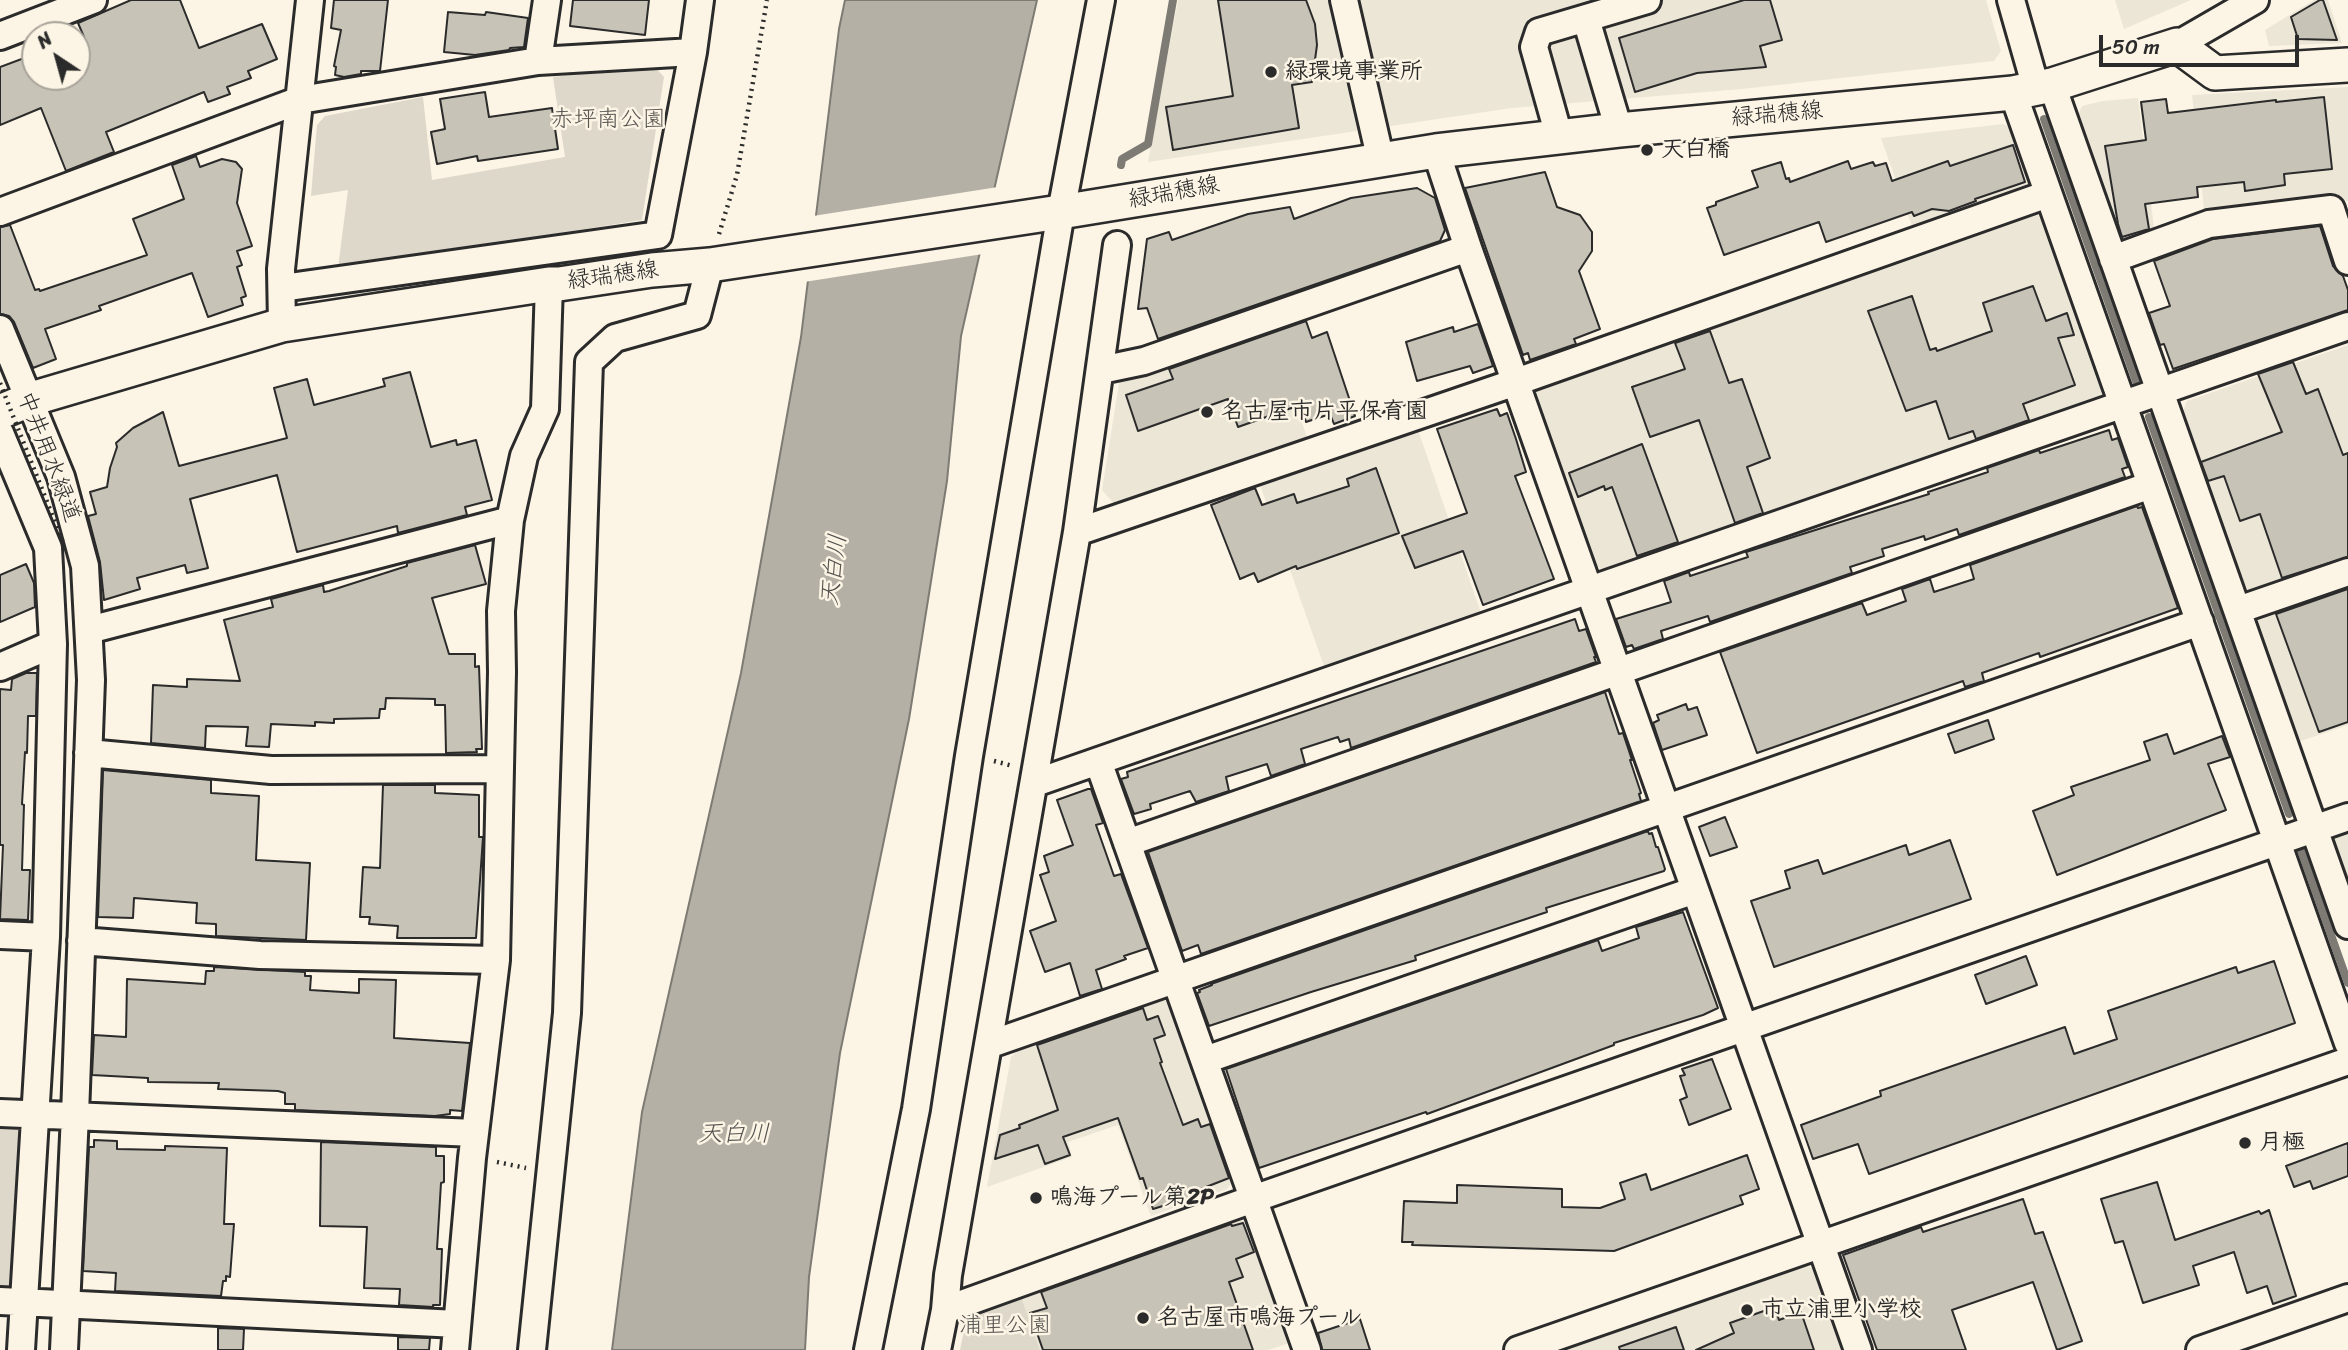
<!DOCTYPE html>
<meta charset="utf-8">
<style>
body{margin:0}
#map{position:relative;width:2348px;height:1350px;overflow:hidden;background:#fcf5e5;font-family:Sriracha,sans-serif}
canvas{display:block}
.north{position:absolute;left:21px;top:21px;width:70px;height:70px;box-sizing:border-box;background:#fcf5e5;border:2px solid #a8a49b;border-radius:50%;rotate:324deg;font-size:19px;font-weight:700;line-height:28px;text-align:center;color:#2b2b2b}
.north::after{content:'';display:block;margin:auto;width:24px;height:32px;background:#2b2b2b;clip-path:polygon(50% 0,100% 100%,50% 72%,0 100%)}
.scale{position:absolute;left:2099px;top:35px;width:200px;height:32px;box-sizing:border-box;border:4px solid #2b2b2b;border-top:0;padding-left:9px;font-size:21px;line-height:24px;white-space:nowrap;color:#2b2b2b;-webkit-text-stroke:5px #fcf5e5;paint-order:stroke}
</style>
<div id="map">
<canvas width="2348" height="1350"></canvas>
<div class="north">N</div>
<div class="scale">50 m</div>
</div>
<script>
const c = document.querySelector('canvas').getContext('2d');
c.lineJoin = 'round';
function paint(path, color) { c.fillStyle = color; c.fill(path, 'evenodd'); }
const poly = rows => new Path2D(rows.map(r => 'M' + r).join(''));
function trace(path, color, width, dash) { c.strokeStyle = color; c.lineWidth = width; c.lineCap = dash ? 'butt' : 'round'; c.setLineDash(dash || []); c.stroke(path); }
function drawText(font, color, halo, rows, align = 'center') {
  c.font = font + ' Sriracha,"Klee One",sans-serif'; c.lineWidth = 5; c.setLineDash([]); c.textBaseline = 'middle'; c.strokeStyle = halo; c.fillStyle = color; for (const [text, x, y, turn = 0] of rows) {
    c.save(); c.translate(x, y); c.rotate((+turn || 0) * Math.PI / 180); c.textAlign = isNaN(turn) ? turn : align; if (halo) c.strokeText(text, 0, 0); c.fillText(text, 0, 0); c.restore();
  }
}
paint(poly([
 [1178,0,1986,0,2001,51,1994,61,1742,89,1512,108,1148,162],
 [2115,0,2191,0,2124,29],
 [2314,0,2328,0,2342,43,2269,46,2265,30],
 [2348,87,2348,201,2205,219,2192,95],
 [2138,98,2155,236,2129,246,2117,238,2076,120,2082,106,2103,101],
 [2003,124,2014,129,2032,178,2024,191,1913,229,1881,138],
 [2032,213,2045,218,2106,388,2098,402,1607,572,1593,564,1533,397,1540,385],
 [1268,324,1308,440,1116,506,1102,490,1119,383,1133,372],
 [2348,345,2348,560,2253,592,2239,585,2182,414,2187,401],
 [1417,427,1482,616,1325,669,1259,482],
 [2348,583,2348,725,2295,743,2254,627,2261,614],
 [2348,829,2348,894,2331,846,2337,833],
 [1158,997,1173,1005,1234,1179,1227,1189,1151,1216,1118,1125,1068,1142,1072,1157,987,1187,1011,1057,1027,1042],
 [1238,1215,1251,1222,1293,1342,1268,1350,1040,1350,1019,1291],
 [1801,1263,1813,1269,1842,1350,1551,1350]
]), '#ece6d7');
paint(poly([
 [653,65,664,77,642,220,338,268,348,190,311,196,317,125,325,116,423,97,432,180,565,157,553,77],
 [0,1128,21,1128,12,1289,0,1288],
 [1019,1291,1040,1350,960,1350,967,1315]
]), '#ded8ca');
const water = poly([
 [845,0,1037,0,961,336,947,481,909,719,840,1053,809,1277,805,1350,612,1350,642,1112,741,673,801,337,839,29,845,0]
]);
paint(water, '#b4b0a5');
trace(water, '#7d7b74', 2);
paint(poly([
 [998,187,983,254,804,282,813,216]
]), '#fcf5e5');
trace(poly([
 [2044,119,2137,384],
 [1121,165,1122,159,1148,144,1173,0],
 [2149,417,2289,814],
 [2301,850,2348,983]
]), '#7d7b74', 8);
const building = poly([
 [131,0,180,0,199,48,262,24,277,59,248,71,251,78,227,87,230,94,208,102,204,92,106,132,114,152,66,171,41,108,0,125,0,67,35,54,35,77,77,77,77,39,84,37,78,23,131,0],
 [334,0,388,0,380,71,361,71,361,74,344,77,335,75,336,67,334,66,341,30,331,28,334,0],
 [573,0,649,0,645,35,570,26,573,0],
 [1218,0,1306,0,1315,24,1317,45,1312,82,1292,85,1299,128,1173,150,1166,107,1233,96,1218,0],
 [1744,0,1770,0,1782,40,1760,46,1766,67,1697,73,1635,92,1619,38,1744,0],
 [2320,0,2323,0,2337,40,2298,39,2291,17,2320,0],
 [448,12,485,15,486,12,528,18,524,47,510,48,509,50,475,55,444,52,448,12],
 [485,92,489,117,552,108,558,149,478,161,477,156,437,164,431,132,445,129,440,99,485,92],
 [2324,97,2332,169,2284,174,2285,185,2245,191,2244,182,2197,187,2198,197,2145,204,2149,229,2122,237,2118,224,2105,146,2146,140,2141,102,2166,99,2168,113,2276,100,2276,102,2324,97],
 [2013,145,2025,182,1975,199,1976,201,1949,211,1932,209,1914,216,1912,212,1826,242,1819,222,1724,255,1707,208,1716,205,1716,202,1758,187,1752,171,1781,162,1786,179,1789,178,1790,182,1848,161,1851,169,1873,162,1875,166,1886,163,1892,181,1948,161,1950,166,2013,145],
 [196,156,200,167,222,159,236,162,242,169,237,203,252,246,237,251,242,265,237,267,246,296,241,298,243,305,208,317,192,273,99,306,101,310,45,329,56,359,33,368,14,322,9,316,0,314,0,227,10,225,35,290,39,289,40,291,147,255,133,219,184,199,172,165,196,156],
 [1545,172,1557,207,1580,215,1592,232,1592,251,1579,271,1600,329,1574,339,1576,344,1530,360,1528,353,1523,355,1465,188,1545,172],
 [1417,188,1435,198,1445,230,1440,241,1158,339,1147,308,1138,309,1147,239,1169,232,1172,240,1248,214,1290,207,1294,219,1351,198,1417,188],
 [2320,226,2333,266,2343,276,2348,290,2348,310,2173,369,2164,344,2160,345,2149,313,2170,306,2154,261,2213,239,2320,226],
 [2033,286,2046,321,2067,313,2074,335,2058,338,2075,385,2023,404,2029,420,1976,439,1973,431,1949,439,1936,401,1906,411,1868,311,1912,296,1930,350,1936,348,1937,351,1992,331,1983,303,2033,286],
 [1306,321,1312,338,1327,332,1355,416,1334,424,1330,414,1306,422,1300,405,1238,427,1228,399,1138,431,1126,395,1173,379,1169,369,1306,321],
 [1478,324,1493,366,1473,373,1470,366,1417,381,1406,342,1453,327,1454,332,1478,324],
 [1710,331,1729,383,1742,379,1770,458,1747,467,1763,513,1735,523,1699,420,1650,437,1632,387,1685,369,1675,343,1710,331],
 [2293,362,2306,394,2318,389,2343,455,2348,453,2348,557,2282,578,2260,514,2240,521,2224,476,2208,481,2201,462,2282,432,2258,374,2293,362],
 [410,372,431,447,456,440,457,445,476,440,492,500,465,507,467,515,398,533,397,526,297,552,277,475,190,499,208,568,187,573,185,565,137,578,140,589,104,600,100,562,88,516,96,514,90,492,107,487,110,468,117,447,116,443,133,428,163,412,179,466,287,438,274,388,307,379,314,405,385,386,383,379,410,372],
 [1497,409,1500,416,1507,413,1516,439,1526,472,1515,476,1554,579,1483,605,1463,551,1415,568,1402,536,1467,513,1437,429,1497,409],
 [2109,430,2112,440,2118,438,2128,467,2122,469,2125,477,1959,535,1957,529,1925,540,1924,536,1882,549,1884,556,1850,567,1852,573,1710,622,1708,616,1661,631,1663,639,1634,649,1632,645,1626,647,1616,619,1671,602,1664,581,1689,572,1690,576,1748,557,1746,552,1929,494,1928,492,1988,472,1987,468,2039,450,2040,453,2109,430],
 [1642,444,1678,542,1637,556,1612,487,1605,490,1604,486,1578,497,1569,473,1642,444],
 [1376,468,1399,533,1297,569,1296,566,1258,582,1254,573,1240,579,1211,505,1255,488,1262,505,1294,494,1297,503,1349,486,1347,479,1376,468],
 [2137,506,2138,508,2142,507,2178,608,2040,657,2039,653,1982,673,1984,681,1965,687,1963,681,1757,753,1720,652,1862,603,1867,615,1906,601,1902,589,1930,579,1934,592,1974,579,1970,565,2137,506],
 [475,545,486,584,432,598,449,654,475,654,475,667,479,666,482,749,476,749,477,752,446,753,445,705,435,705,435,699,386,698,385,709,380,709,379,718,334,719,334,723,315,722,315,726,271,724,269,747,246,746,248,727,206,726,205,748,151,743,153,685,187,687,187,679,240,681,224,620,273,607,271,599,323,585,324,592,329,591,407,566,407,563,475,545],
 [26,564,34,583,35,607,0,622,0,575,26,564],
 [2348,589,2348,722,2319,732,2276,614,2348,589],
 [1575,619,1579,631,1586,629,1596,657,1594,657,1596,662,1351,748,1349,739,1340,742,1338,737,1301,749,1305,764,1271,776,1267,764,1226,777,1229,791,1196,802,1190,791,1150,804,1151,809,1134,814,1121,779,1128,777,1127,772,1575,619],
 [26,673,37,673,36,716,28,716,27,753,25,752,22,804,24,805,22,870,30,870,28,920,0,919,3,845,0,845,0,689,11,690,12,679,26,673],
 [1605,692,1619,734,1623,733,1632,760,1630,760,1641,793,1639,794,1641,801,1201,954,1198,945,1182,951,1148,852,1605,692],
 [1686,704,1688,710,1697,707,1707,735,1662,750,1653,723,1659,720,1657,715,1686,704],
 [1988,720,1994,739,1955,753,1948,734,1988,720],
 [2167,734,2174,754,2222,736,2230,757,2208,764,2226,810,2057,875,2033,811,2074,795,2071,787,2150,760,2144,742,2167,734],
 [103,770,211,780,211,793,259,796,256,860,310,863,306,940,216,936,216,924,196,923,197,903,134,898,133,918,98,917,103,770],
 [383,785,435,785,435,793,479,795,479,837,483,837,476,938,397,938,398,926,369,924,370,917,360,917,363,867,380,868,383,785],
 [1088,789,1091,789,1103,823,1096,825,1114,876,1121,874,1148,948,1124,956,1126,959,1096,970,1102,989,1080,996,1070,963,1045,972,1030,931,1056,921,1040,875,1049,872,1044,856,1073,845,1057,800,1088,789],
 [1725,817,1737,847,1710,856,1699,827,1725,817],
 [1648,831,1649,834,1652,833,1656,847,1658,847,1665,869,1664,871,1546,908,1547,912,1415,956,1416,960,1311,992,1209,1026,1197,993,1200,992,1199,990,1212,985,1211,984,1648,831],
 [1950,840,1971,899,1774,967,1751,901,1790,888,1785,871,1818,860,1823,874,1906,845,1909,855,1950,840],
 [1683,912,1718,1008,1703,1015,1614,1043,1614,1045,1427,1114,1426,1112,1259,1168,1226,1069,1598,940,1602,951,1639,938,1636,927,1683,912],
 [2026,956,2037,985,1986,1004,1975,975,2026,956],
 [2274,961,2295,1023,1869,1174,1858,1144,1813,1159,1801,1125,1881,1096,1880,1091,2065,1027,2074,1054,2117,1039,2108,1011,2236,967,2238,973,2274,961],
 [214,967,305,972,305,976,311,976,310,990,359,993,359,979,396,980,394,1038,470,1043,462,1111,450,1110,450,1114,435,1116,295,1110,295,1104,285,1104,285,1093,278,1091,218,1089,219,1083,148,1082,148,1078,92,1075,94,1035,126,1037,127,979,205,984,206,971,214,971,214,967],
 [1143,1008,1147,1020,1158,1016,1165,1035,1154,1039,1162,1062,1160,1063,1183,1125,1198,1119,1201,1127,1210,1124,1229,1178,1201,1189,1205,1200,1185,1207,1182,1200,1153,1209,1143,1178,1140,1179,1118,1118,1063,1137,1070,1155,1045,1164,1038,1145,995,1159,1000,1135,1020,1128,1019,1125,1058,1110,1037,1045,1143,1008],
 [1712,1059,1731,1109,1689,1125,1680,1100,1687,1097,1680,1076,1685,1075,1682,1069,1712,1059],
 [94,1140,117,1141,117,1149,165,1150,165,1146,227,1148,224,1224,234,1224,230,1277,226,1276,226,1281,223,1281,221,1296,115,1291,116,1273,83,1271,89,1147,94,1147,94,1140],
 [321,1142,436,1147,436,1156,444,1156,444,1182,441,1183,437,1249,442,1249,440,1305,433,1305,433,1307,399,1305,400,1289,364,1288,367,1227,320,1226,321,1142],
 [2348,1143,2348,1176,2313,1189,2310,1181,2294,1187,2286,1166,2348,1143],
 [1747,1155,1759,1189,1740,1196,1743,1204,1614,1251,1412,1245,1413,1242,1402,1242,1404,1201,1457,1203,1457,1185,1562,1189,1562,1207,1600,1208,1625,1199,1620,1183,1646,1174,1651,1190,1747,1155],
 [2157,1182,2175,1240,2259,1211,2261,1214,2269,1210,2296,1296,2273,1304,2267,1286,2247,1293,2234,1252,2193,1266,2199,1285,2143,1303,2123,1241,2115,1243,2101,1199,2157,1182],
 [2023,1199,2035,1234,2043,1232,2082,1341,2057,1350,2033,1282,1952,1310,1966,1350,1877,1350,1843,1255,1921,1227,1923,1232,2023,1199],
 [1243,1223,1254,1252,1236,1259,1243,1277,1229,1282,1253,1350,1043,1350,1030,1313,1047,1308,1041,1292,1231,1224,1232,1226,1243,1223],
 [1775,1307,1779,1320,1801,1312,1814,1350,1696,1350,1734,1333,1730,1323,1775,1307],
 [1360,1319,1370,1350,1322,1350,1318,1333,1360,1319],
 [1676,1327,1684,1350,1620,1350,1619,1347,1676,1327],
 [218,1328,244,1329,243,1350,218,1350,218,1328],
 [398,1337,430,1338,429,1350,398,1350,398,1337]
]);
paint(building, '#c8c3b7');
trace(building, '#2b2b2b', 2);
const minor = poly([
 [1344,0,1381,161],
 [2011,0,2036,88],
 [1586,19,1619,130],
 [0,36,93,0],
 [2177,45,2255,0],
 [538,61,547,0],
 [2052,85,2348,925],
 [2013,93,2348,1043],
 [1559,136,1534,47,1539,32,1647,0],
 [1436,151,1468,248,1858,1350],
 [0,212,300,100,538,61,693,52],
 [2113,259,2209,224,2331,209,2348,261],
 [282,288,658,235,693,52,700,0],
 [282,325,281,269,310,0],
 [0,329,61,477,85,566,91,680,75,1115,64,1350],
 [1101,370,1144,361,1468,248],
 [0,433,48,548,53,644,46,937,21,1350],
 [1077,532,1516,382,2048,194],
 [2238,610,2348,572],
 [89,630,510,520],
 [0,667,53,644],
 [88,753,271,770,500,769],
 [1098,761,1307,1350],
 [1035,783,2348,326],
 [1127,843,2151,485],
 [0,935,46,937],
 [81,941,260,955,496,960],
 [988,1045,2200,622],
 [1205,1060,1695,890],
 [0,1113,475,1133],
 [0,1301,457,1324],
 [945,1310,1253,1199,2348,817],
 [455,1350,472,1158,496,960,502,672,501,611,510,520,524,456,545,409,549,284],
 [532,1350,567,1013,589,362,615,338,697,315,710,265],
 [868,1350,916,1109,969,756,1061,212,1101,0],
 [937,1350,945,1310,948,1275,1077,532,1117,245],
 [1518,1350,2348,1061],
 [2200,1350,2348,1298]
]);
const major = poly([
 [0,412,31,399,282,325,549,284,559,284,652,270,710,265,1073,210,1436,151,1619,130,2013,93,2052,85,2177,45,2215,73,2348,65]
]);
trace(minor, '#2b2b2b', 32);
trace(major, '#2b2b2b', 38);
trace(poly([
 [719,234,737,175,767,0],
 [994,761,1013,766],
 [497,1162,526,1168]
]), '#2b2b2b', 4.5, [2, 5]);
trace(minor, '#fcf5e5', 26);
trace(major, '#fcf5e5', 33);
trace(poly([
 [0,383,64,545]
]), '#2b2b2b', 4.5, [2, 5]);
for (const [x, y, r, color] of [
 [1271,72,7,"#2b2b2b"],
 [1647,150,7,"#2b2b2b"],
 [1207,412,7,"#2b2b2b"],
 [2245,1143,7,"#2b2b2b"],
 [1036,1198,7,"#2b2b2b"],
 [1747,1310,7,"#2b2b2b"],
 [1143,1318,7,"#2b2b2b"]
]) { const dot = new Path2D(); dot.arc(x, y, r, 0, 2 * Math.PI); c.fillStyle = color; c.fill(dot); trace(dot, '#fcf5e5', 2.5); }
drawText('bold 23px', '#2b2b2b', '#fcf5e5', [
 ["緑環境事業所",1285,72],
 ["天白橋",1661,150],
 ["名古屋市片平保育園",1221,412],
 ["月極",2259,1143],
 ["鳴海プール第2P",1050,1198],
 ["市立浦里小学校",1761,1310],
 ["名古屋市鳴海プール",1157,1318]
], 'left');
drawText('23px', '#2b2b2b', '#fcf5e5', [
 ["緑瑞穂線",1777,115,-5],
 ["緑瑞穂線",1174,193,-10],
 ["緑瑞穂線",613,276,-8],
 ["中井用水緑道",48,457,69]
]);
drawText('23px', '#585653', '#fcf5e5', [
 ["赤坪南公園",608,120],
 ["浦里公園",1005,1326]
]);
drawText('italic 24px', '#545350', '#fcf5e5', [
 ["天白川",835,570,-83],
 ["天白川",734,1135]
]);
</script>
